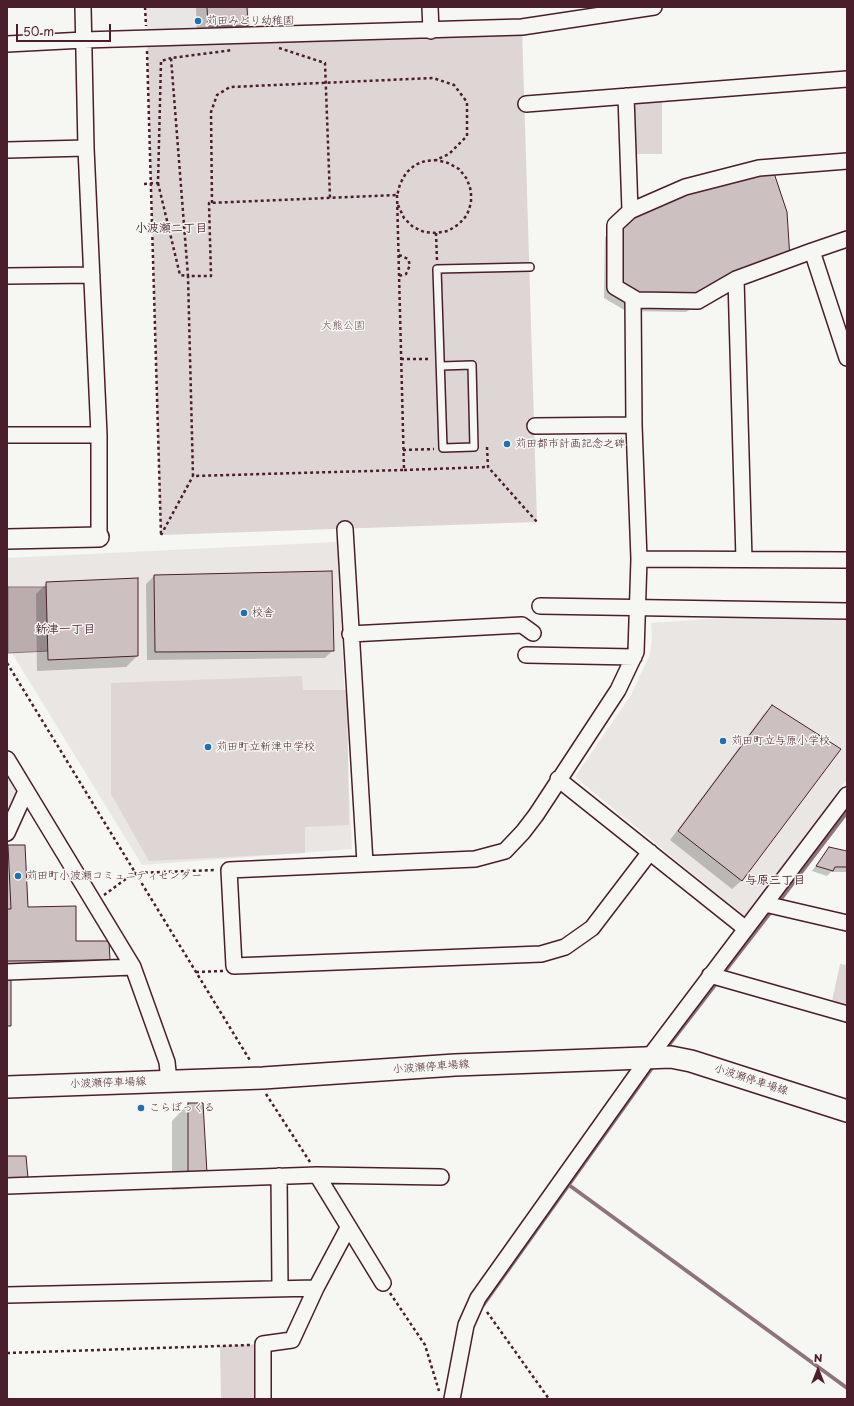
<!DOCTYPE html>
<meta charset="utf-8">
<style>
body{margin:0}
#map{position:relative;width:854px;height:1406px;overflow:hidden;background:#f6f6f2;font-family:"Playpen Sans",sans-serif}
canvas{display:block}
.frame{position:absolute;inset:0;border:8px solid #4a1f2b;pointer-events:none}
.north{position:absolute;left:798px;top:1350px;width:40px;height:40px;-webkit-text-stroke:3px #f6f6f2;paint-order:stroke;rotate:0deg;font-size:11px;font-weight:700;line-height:16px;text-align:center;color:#4a1f2b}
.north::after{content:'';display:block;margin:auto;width:14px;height:18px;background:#4a1f2b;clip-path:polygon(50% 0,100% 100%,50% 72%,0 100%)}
.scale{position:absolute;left:16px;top:24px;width:95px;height:18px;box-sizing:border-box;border:2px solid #4a1f2b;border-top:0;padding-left:5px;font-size:12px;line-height:14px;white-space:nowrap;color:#4a1f2b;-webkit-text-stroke:3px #f6f6f2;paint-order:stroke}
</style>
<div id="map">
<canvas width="854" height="1406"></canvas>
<div class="frame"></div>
<div class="north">N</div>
<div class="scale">50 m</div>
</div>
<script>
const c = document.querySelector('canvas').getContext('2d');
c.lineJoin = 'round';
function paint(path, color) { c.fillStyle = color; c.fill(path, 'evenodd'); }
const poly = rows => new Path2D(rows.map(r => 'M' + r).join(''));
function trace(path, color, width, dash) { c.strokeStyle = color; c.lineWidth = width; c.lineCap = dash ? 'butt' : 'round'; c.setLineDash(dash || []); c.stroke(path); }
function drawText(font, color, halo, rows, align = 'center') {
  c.font = font + ' "Playpen Sans","Klee One",sans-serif'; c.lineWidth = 3; c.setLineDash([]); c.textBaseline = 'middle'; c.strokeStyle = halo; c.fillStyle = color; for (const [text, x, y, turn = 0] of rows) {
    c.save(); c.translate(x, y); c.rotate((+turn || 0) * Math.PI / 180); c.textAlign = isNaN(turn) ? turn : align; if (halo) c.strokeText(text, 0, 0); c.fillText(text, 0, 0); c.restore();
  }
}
paint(poly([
 [145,7,249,7,251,36,147,39],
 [337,542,352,849,142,865,7,645,7,558],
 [752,616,847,618,847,779,745,917,575,777,631,695,650,654,652,638,651,623],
 [7,759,26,791,7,833]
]), '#e9e6e3');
paint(poly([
 [522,27,537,522,161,535,147,39],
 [662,94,662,154,628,154,626,96],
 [302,676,303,690,347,690,349,825,305,827,305,853,149,861,111,794,111,683],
 [840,964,847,965,847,1010,831,1006],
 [263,1344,263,1399,221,1399,220,1346]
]), '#ddd6d5');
const water = poly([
 [8,587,47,587,48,651,8,653,8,587]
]);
paint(water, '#bbadae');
trace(water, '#8e747a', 1);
paint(poly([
 [196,7,246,7,247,26,236,37,197,37],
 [630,212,723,290,686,312,626,311,604,298,605,237],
 [331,572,333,650,325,658,147,660,146,584,154,576],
 [47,583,137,656,126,667,37,671,36,594],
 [772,706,839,749,741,881,732,889,670,840,764,714],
 [8,846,27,908,76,942,109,960,97,971,7,972,7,848],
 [829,848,847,852,847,872,831,872,827,876,812,871],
 [188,1104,206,1172,189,1189,172,1190,172,1121]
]), '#0003');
trace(poly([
 [777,904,847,812],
 [722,975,773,909],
 [665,1050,718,981],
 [569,1185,847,1388],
 [483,1305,654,1065]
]), '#8e747a', 4);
const building = poly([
 [207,7,247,7,248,26,208,26,207,7],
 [772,167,787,212,790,259,698,301,637,300,615,287,615,225,685,187,772,167],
 [332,571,334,651,155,652,154,575,332,571],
 [138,578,138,656,48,660,46,582,138,578],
 [772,705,841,749,742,881,678,831,772,705],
 [8,845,25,845,28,907,76,906,76,941,109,941,110,960,7,961,7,909,11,909,8,845],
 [829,847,847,851,847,867,835,867,833,871,816,866,829,847],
 [7,979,11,979,11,1026,7,1026,7,979],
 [188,1103,203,1103,207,1173,188,1174,188,1103],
 [7,1156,26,1156,28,1178,7,1179,7,1156]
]);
paint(building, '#ccc1c0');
trace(building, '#4a1f2b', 1);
const service = poly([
 [441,366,472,365,474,447,443,448,437,269,530,267]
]);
const minor = poly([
 [83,7,86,148,99,435,99,537],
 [430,7,431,31],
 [7,44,84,40,522,27,654,7],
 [626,96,630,211,615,225,615,287,637,300,698,301,736,279,812,251],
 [526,104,847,79],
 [7,150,86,148],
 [630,211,685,187,759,168,847,161],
 [847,239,812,251,847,358],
 [7,276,92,275],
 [736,279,744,559],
 [633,298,634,425,639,559,636,652,618,690,536,815,523,832,505,851,475,859,229,870,234,966,541,954,565,947,592,928,650,852],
 [535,426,634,425],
 [7,435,99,435],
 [345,529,365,863],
 [639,559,847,560],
 [540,606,847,611],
 [350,634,522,625,533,633],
 [526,655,634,657],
 [7,759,133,967,167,1062,169,1081],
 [558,779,746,929],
 [7,833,26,791],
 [765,904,847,923],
 [7,972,133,967],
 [710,975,847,1014],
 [317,1175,383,1283],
 [279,1176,280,1288],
 [7,1186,317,1175,441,1177],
 [7,1295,316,1288],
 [263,1399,263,1344,292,1340,316,1288,348,1228],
 [452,1399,466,1325,478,1298,650,1056,847,795]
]);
const tertiary = poly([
 [7,539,99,537]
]);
const secondary = poly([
 [7,1087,263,1078,455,1065,671,1057,691,1061,847,1111]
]);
trace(service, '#4a1f2b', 10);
trace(minor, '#4a1f2b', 18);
trace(tertiary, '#4a1f2b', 22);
trace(secondary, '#4a1f2b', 24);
trace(poly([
 [145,7,146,26],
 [279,48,325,63,330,198],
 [147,51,161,535],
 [158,183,180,275,188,276,171,58,233,50],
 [144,184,158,183,161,61,171,58],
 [397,195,404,470,193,476,188,276,211,276,209,203,397,195],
 [212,203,211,112,217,95,230,87,433,78,454,85,467,102,467,136,449,154,436,160,425,161,415,165,406,173,400,184,397,196],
 [398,205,404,218,413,227,424,232,436,233,448,231,459,224,467,215,471,203,471,191,467,179,459,169,448,163,436,160],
 [436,233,437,261],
 [399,255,408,259,410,265,406,274,399,276],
 [401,359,431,359],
 [487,447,488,467,537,522],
 [403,450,434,449],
 [404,470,488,467],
 [161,535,193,476],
 [7,663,251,1062],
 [104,895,134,873,216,870],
 [196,972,223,971],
 [266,1094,310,1162],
 [390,1293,425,1345,439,1391],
 [487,1312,549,1399],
 [7,1353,250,1345]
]), '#4a1f2b', 2.5, [3, 3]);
trace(service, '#f6f6f2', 7);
trace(minor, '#f6f6f2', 15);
trace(tertiary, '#f6f6f2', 19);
trace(secondary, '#f6f6f2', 21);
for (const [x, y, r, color] of [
 [198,21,4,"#1f6fb2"],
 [507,444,4,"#1f6fb2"],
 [244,613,4,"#1f6fb2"],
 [723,741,4,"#1f6fb2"],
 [208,747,4,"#1f6fb2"],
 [18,876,4,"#1f6fb2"],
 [141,1108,4,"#1f6fb2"]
]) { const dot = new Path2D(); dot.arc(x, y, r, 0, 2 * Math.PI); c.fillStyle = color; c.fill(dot); trace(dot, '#f6f6f2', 1.5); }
drawText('11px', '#4a1f2b', '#f6f6f2', [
 ["苅田みどり幼稚園",206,21],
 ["苅田都市計画記念之碑",515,444],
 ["校舎",252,613],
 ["苅田町立与原小学校",731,741],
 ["苅田町立新津中学校",216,747],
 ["苅田町小波瀬コミュニティセンター",26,876],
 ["こらぼっくる",149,1108]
], 'left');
drawText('11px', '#6f4d56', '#f6f6f2', [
 ["大熊公園",343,326]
]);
drawText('11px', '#4a1f2b', '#f6f6f2', [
 ["小波瀬停車場線",431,1067,-4],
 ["小波瀬停車場線",751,1080,18],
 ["小波瀬停車場線",108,1083,-2]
]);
drawText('bold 12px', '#4a1f2b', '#f6f6f2', [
 ["小波瀬二丁目",171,229],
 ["新津一丁目",65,630],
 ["与原三丁目",775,881]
]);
</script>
